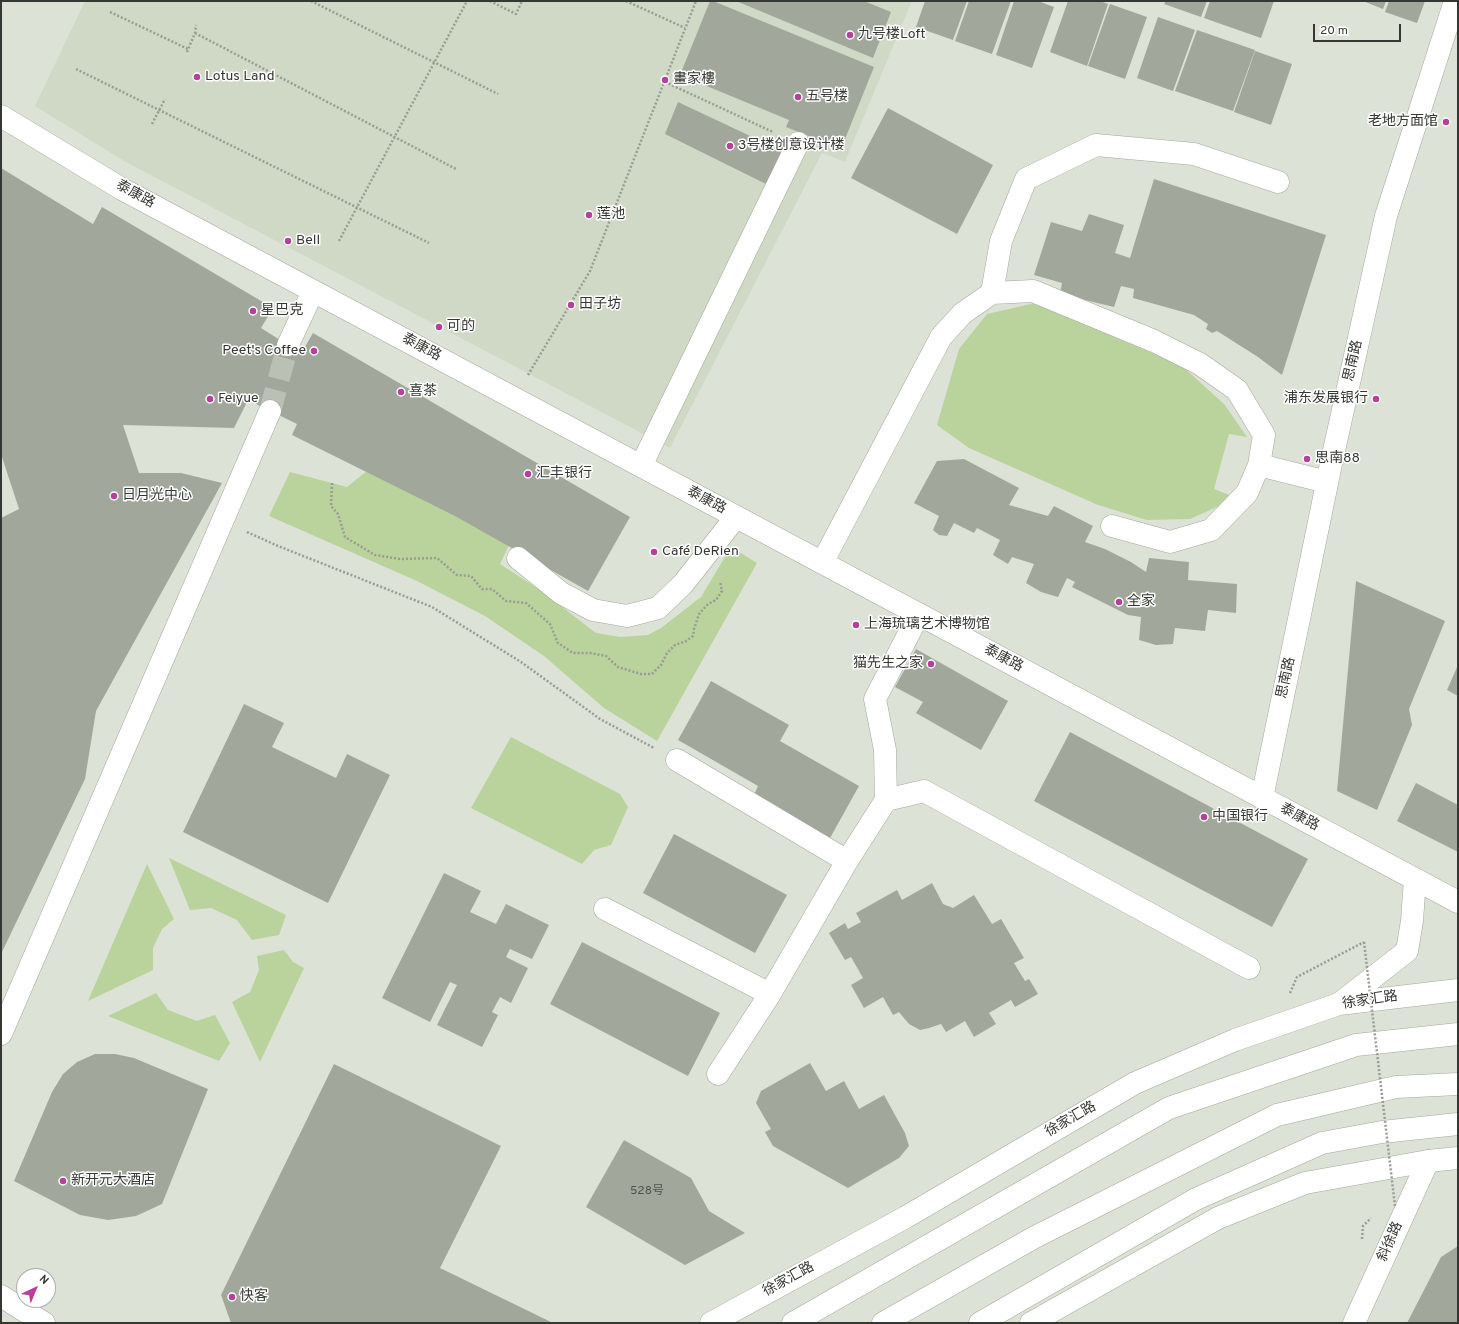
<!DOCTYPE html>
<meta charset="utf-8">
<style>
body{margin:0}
#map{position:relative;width:1459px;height:1324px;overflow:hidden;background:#dce2d6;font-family:Overpass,sans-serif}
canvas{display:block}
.frame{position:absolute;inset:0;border:2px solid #353732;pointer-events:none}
.north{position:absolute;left:16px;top:1268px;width:40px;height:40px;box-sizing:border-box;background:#fff;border:1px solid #aeafad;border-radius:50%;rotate:44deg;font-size:11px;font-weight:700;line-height:16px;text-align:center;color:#353732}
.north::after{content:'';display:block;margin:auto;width:14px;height:18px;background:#b5419b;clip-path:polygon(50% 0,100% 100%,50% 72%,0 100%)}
.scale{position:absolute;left:1313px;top:24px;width:88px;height:18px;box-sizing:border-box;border:2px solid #353732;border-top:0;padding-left:5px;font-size:12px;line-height:14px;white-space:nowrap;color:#353732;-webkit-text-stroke:3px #fff;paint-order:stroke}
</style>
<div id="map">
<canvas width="1459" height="1324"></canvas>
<div class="frame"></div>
<div class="north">N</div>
<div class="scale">20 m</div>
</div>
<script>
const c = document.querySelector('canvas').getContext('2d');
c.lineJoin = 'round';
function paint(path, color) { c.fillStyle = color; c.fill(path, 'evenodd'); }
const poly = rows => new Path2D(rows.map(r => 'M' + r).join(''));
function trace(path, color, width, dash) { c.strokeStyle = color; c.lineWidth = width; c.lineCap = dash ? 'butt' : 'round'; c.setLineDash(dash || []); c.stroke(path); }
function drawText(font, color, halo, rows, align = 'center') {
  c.font = font + ' Overpass,"Noto Sans SC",sans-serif'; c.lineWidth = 3; c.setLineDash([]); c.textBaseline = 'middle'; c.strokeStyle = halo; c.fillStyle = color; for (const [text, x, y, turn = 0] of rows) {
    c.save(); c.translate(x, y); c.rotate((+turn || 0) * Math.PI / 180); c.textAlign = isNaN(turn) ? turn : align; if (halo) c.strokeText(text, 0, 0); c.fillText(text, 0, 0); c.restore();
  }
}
paint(poly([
 [85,1,912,1,845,162,822,153,670,448,124,161,35,106]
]), '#d0d9c6');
paint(poly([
 [1035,303,1182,366,1224,404,1247,437,1229,434,1214,489,1237,498,1190,519,1147,520,1098,505,969,448,937,425,959,349,987,314],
 [367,471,456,511,509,545,500,564,540,590,596,633,620,637,648,635,661,628,701,597,731,547,757,563,657,741,604,708,544,656,485,616,417,581,269,516,290,472,347,487],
 [511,737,620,794,628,807,611,845,594,850,582,864,471,808],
 [169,858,286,915,279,935,252,940,237,920,211,908,190,910],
 [147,864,174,919,162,929,153,948,153,970,88,1001],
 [284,950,293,962,304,968,260,1062,232,1002,250,992,259,970,257,956],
 [156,993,168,1010,197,1021,215,1015,230,1043,219,1061,108,1016]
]), '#bad39d');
paint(poly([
 [710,1,713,1,874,67,841,149,786,127,789,120,680,75],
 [736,1,864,1,891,12,873,58],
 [925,1,967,1,953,40,916,27],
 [969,1,1011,1,992,54,955,41],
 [1014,1,1038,1,1054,7,1032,68,996,55],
 [1068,1,1100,1,1108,4,1087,66,1050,52],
 [1166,1,1207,1,1201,17,1164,4],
 [1210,1,1274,1,1261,38,1204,18],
 [1363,1,1386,1,1383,9],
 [1389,1,1425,1,1417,23,1385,12],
 [1110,4,1147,17,1125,79,1088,66],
 [1158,17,1195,30,1173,91,1137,78],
 [1197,30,1255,50,1233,111,1175,91],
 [1255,51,1292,64,1271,125,1234,112],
 [678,102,782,151,768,185,665,134],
 [888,108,993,165,957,234,851,178],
 [1,168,93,224,102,207,273,308,261,328,288,345,302,352,313,333,630,517,588,591,455,516,292,435,297,424,248,400,234,428,123,425,139,473,181,473,222,483,96,711,85,779,1,954,1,518,19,509,1,454],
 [1154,179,1326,235,1282,375,1258,357,1217,331,1212,333,1206,329,1208,324,1194,315,1133,298,1134,289,1121,286,1114,307,1060,294,1062,283,1034,275,1051,222,1082,231,1089,214,1124,225,1115,253,1130,258],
 [964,459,1019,488,1009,505,1048,516,1054,506,1093,526,1085,542,1105,549,1131,562,1146,572,1149,558,1189,562,1188,580,1237,584,1236,613,1208,610,1205,631,1175,628,1173,644,1156,645,1139,640,1141,617,1128,615,1072,587,1075,582,1067,578,1058,597,1041,592,1026,583,1034,564,1012,557,1008,564,993,555,1000,540,977,528,974,533,954,523,947,536,939,535,933,530,939,516,914,503,937,461],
 [1356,581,1445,621,1409,709,1412,725,1377,810,1337,791],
 [916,649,1008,701,981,750,916,713,923,702,895,687],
 [1458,665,1458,696,1447,690],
 [711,681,789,725,780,741,859,786,830,838,754,795,758,786,678,740],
 [244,704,284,723,272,747,336,778,347,754,390,775,328,903,183,832],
 [1070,732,1308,859,1272,927,1034,801],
 [1416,783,1458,805,1458,852,1397,821],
 [674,834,787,895,755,953,643,893],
 [444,873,481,891,470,912,496,924,506,904,549,925,532,959,510,949,506,957,528,968,511,1003,500,997,492,1012,498,1015,482,1047,437,1025,457,985,450,982,430,1022,382,998],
 [932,883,943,904,953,908,974,895,992,924,1001,919,1024,958,1014,963,1025,981,1029,979,1038,994,1015,1007,1011,1000,989,1013,996,1024,974,1037,965,1021,946,1032,941,1024,929,1028,920,1030,909,1024,899,1012,893,1015,883,997,864,1008,851,985,863,978,851,957,845,960,829,933,845,923,848,929,861,922,856,913,897,890,902,900],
 [582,942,720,1013,688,1076,550,1004],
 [95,1054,115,1054,134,1058,208,1089,162,1204,136,1216,108,1220,80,1215,14,1181,52,1092,63,1074,77,1062],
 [810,1063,826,1091,844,1081,859,1109,884,1095,905,1133,909,1146,899,1158,848,1188,773,1146,765,1132,771,1129,756,1103,761,1091],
 [334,1064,501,1146,440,1268,553,1323,231,1323,221,1295],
 [624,1140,691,1178,709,1211,745,1233,685,1265,586,1207],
 [1458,1246,1458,1323,1407,1323,1441,1257]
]), '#a2a79c');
trace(poly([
 [270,411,288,345]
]), '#bbc0b5', 22, [22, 11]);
const minor = poly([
 [1,116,122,189,1458,902],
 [992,293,1001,241,1026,179,1096,145,1194,154,1278,182],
 [288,345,313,291],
 [1259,465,1327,482],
 [641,466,798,143],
 [518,558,561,593,593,610,627,616,658,608,683,584,736,517],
 [822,563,941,337,963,313,992,293,1033,291,1154,341,1200,364,1237,390,1264,435,1259,465,1247,493,1211,530,1170,542,1112,526],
 [677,760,847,861],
 [1262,798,1331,464,1386,216,1455,1],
 [886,800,924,791,1249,968],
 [605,909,770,994],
 [1339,1004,1407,951,1412,921,1415,879],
 [1,1034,270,411],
 [718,1074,770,994,847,861,886,800,885,750,875,699,919,614],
 [1354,1323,1428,1161]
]);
const major = poly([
 [1,1296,44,1323],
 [711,1323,906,1217,1135,1083,1235,1040,1339,1004,1458,990],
 [793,1323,1169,1108,1356,1045,1458,1034],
 [883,1323,1035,1237,1277,1115,1396,1087,1458,1084],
 [980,1323,1196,1199,1322,1143,1382,1132,1458,1124],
 [1031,1323,1218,1218,1305,1183,1428,1161,1458,1158]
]);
trace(minor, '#a2a89c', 23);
trace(major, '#a2a89c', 23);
trace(poly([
 [311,1,498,94],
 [490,1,516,14,522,1],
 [626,1,685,28],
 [110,12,188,49],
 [195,33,456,169],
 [187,52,195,33,196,25],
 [76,69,429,243],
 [665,82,773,132],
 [152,124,165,99],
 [339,241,467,1],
 [528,375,590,271,696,1],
 [332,483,331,506,338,514,345,537,375,555,400,559,437,558,457,575,471,576,482,589,492,589,506,601,526,603,550,624,558,643,573,653,590,653,606,656,618,667,641,674,652,674,661,665,667,653,675,645,686,641,693,636,694,629,699,614,708,604,716,600,722,591,720,581],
 [247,532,278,546,432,607,521,662,600,719,654,748],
 [1290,993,1297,977,1364,942],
 [1362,1239,1363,1226,1371,1218]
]), '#989c93', 2.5, [2, 2]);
trace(minor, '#fff', 22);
trace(major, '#fff', 22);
trace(poly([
 [1364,942,1395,1206]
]), '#989c93', 2.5, [2, 2]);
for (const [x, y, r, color] of [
 [850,35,4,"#b5419b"],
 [197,77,4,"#b5419b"],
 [665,80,4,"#b5419b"],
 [798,97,4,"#b5419b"],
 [1446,122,4,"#b5419b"],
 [730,146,4,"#b5419b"],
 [589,215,4,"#b5419b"],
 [288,241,4,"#b5419b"],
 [571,305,4,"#b5419b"],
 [253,311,4,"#b5419b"],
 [439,327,4,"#b5419b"],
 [314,351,4,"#b5419b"],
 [401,392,4,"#b5419b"],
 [210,399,4,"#b5419b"],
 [1376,399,4,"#b5419b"],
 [1307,459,4,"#b5419b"],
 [528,474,4,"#b5419b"],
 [114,496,4,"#b5419b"],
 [654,552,4,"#b5419b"],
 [1119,602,4,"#b5419b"],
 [856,625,4,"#b5419b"],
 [931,664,4,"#b5419b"],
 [1204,817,4,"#b5419b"],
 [63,1181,4,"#b5419b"],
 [232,1297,4,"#b5419b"]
]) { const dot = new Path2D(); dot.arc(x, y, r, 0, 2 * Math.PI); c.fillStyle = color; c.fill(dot); trace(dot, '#fff', 1.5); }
drawText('12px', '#50534c', null, [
 ["528号",647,1192]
]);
drawText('14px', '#353732', '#fff', [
 ["九号楼Loft",858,35],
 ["Lotus Land",205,77],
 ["畫家樓",673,80],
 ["五号楼",806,97],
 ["老地方面馆",1438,122,"right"],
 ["3号楼创意设计楼",738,146],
 ["莲池",597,215],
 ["Bell",296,241],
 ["田子坊",579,305],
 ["星巴克",261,311],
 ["可的",447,327],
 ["Peet's Coffee",306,351,"right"],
 ["喜茶",409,392],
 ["Feiyue",218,399],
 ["浦东发展银行",1368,399,"right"],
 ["思南88",1315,459],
 ["汇丰银行",536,474],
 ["日月光中心",122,496],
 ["Café DeRien",662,552],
 ["全家",1127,602],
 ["上海琉璃艺术博物馆",864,625],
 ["猫先生之家",923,664,"right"],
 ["中国银行",1212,817],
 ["新开元大酒店",71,1181],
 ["快客",240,1297]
], 'left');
drawText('14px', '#353732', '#fff', [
 ["泰康路",135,195,29],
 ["泰康路",421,348,28],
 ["思南路",1354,361,-77],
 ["泰康路",706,501,28],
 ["泰康路",1003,659,28],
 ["思南路",1287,678,-78],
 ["泰康路",1299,818,28],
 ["徐家汇路",1370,1001,-8],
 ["徐家汇路",1071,1120,-30],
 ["斜徐路",1391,1242,-66],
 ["徐家汇路",789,1280,-29]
]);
</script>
